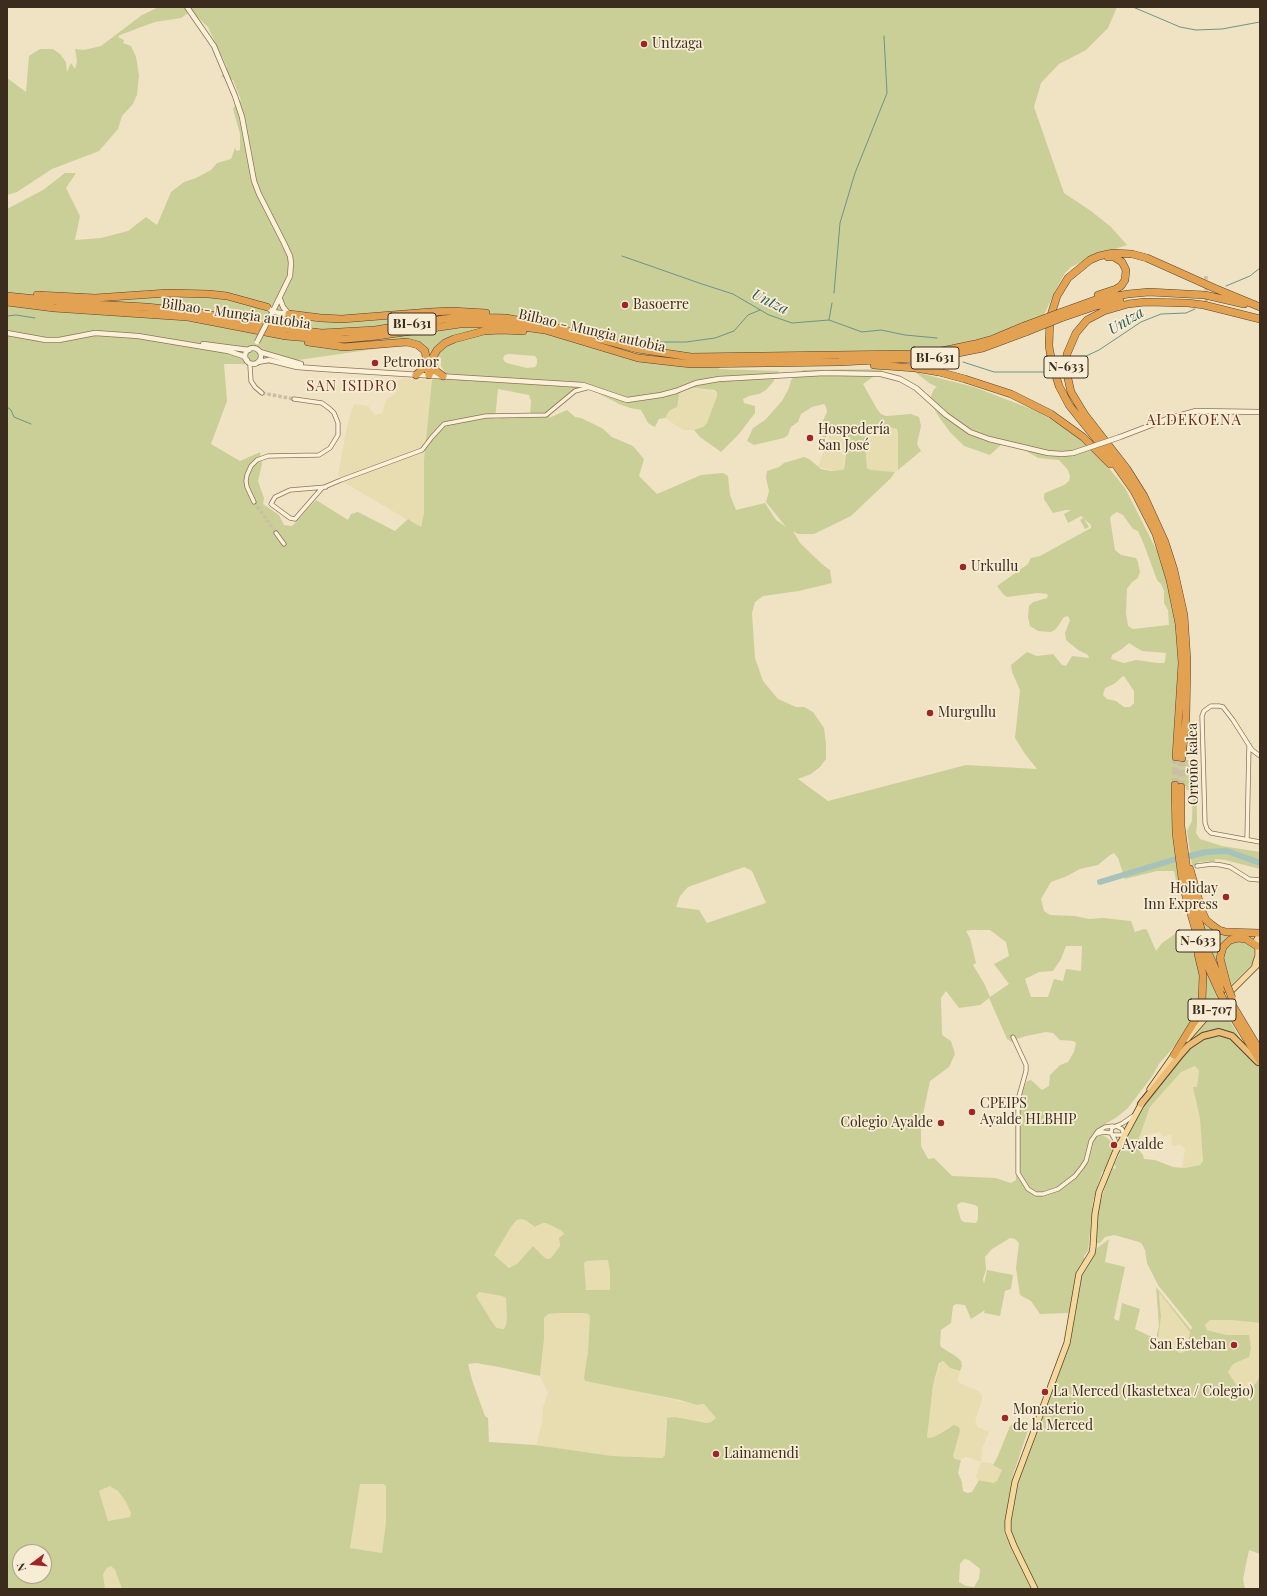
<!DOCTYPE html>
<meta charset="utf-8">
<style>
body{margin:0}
#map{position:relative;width:1267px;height:1596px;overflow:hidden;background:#f0e3c4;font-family:"Playfair Display",serif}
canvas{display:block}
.frame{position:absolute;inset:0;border:8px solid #3c2c1e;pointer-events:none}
.north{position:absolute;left:12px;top:1544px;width:40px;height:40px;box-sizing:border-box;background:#f7edd4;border:1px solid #aca08b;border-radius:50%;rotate:254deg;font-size:11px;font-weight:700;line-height:16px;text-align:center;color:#3c2c1e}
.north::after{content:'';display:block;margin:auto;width:14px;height:18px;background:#9f2628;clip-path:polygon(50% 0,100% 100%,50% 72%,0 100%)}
</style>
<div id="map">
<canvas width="1267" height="1596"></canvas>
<div class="frame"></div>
<div class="north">N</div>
</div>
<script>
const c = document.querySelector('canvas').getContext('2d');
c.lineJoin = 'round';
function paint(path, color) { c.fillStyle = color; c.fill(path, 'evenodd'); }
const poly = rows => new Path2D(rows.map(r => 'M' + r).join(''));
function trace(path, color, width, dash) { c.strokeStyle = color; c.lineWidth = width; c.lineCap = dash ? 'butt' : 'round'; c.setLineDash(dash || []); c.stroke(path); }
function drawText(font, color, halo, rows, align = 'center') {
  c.font = font + ' "Playfair Display",serif'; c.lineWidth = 3.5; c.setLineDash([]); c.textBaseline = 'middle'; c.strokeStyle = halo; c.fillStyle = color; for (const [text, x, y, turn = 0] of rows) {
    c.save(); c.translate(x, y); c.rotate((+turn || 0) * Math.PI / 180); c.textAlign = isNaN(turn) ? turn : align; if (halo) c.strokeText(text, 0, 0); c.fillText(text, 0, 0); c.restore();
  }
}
paint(poly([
 [404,378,432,380,424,459,424,513,421,528,413,521,406,519,342,481,338,474,348,422,354,404,368,406,375,415,382,413,387,399,395,394,398,380],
 [685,387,717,392,715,404,707,423,703,427,694,430,683,430,665,418,669,411,675,409,680,389],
 [880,427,893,427,898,431,898,470,895,472,870,470,866,465,865,445,866,431,870,429],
 [842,433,845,433,846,436,844,469,837,471,818,467,825,448,830,441,827,434],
 [1195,1066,1199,1071,1197,1088,1193,1088,1200,1119,1203,1161,1200,1165,1182,1168,1185,1149,1181,1145,1172,1146,1171,1134,1163,1137,1160,1132,1147,1135,1140,1152,1136,1147,1150,1107,1181,1072],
 [519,1219,525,1220,533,1226,537,1227,544,1222,563,1232,563,1235,559,1238,560,1246,551,1258,549,1259,545,1258,533,1246,517,1264,512,1268,507,1266,494,1255,511,1227],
 [608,1260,610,1272,610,1290,586,1290,584,1263,587,1261],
 [479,1292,502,1296,506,1298,507,1317,504,1328,500,1329,495,1327,476,1296],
 [1159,1292,1190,1332,1187,1348,1184,1353,1180,1353,1158,1340,1161,1317],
 [559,1313,583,1313,588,1314,590,1316,588,1351,584,1377,587,1382,612,1386,697,1405,704,1404,716,1418,711,1422,707,1423,675,1417,666,1420,665,1453,664,1457,662,1458,613,1456,536,1445,542,1423,543,1407,548,1393,540,1376,544,1339,544,1318,548,1314],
 [1210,1320,1232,1320,1260,1323,1260,1376,1256,1383,1242,1395,1228,1372,1233,1364,1249,1357,1238,1335,1227,1335,1207,1330,1205,1325],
 [941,1361,954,1370,960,1371,957,1380,960,1383,978,1391,982,1394,982,1400,975,1422,978,1427,989,1432,982,1449,981,1462,991,1463,1001,1469,1002,1472,999,1479,995,1483,979,1480,976,1477,981,1462,966,1457,959,1460,953,1457,954,1449,960,1431,949,1427,934,1437,927,1438,933,1385],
 [360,1484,381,1484,386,1486,386,1522,382,1553,350,1548],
 [110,1486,115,1487,118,1491,126,1502,131,1513,130,1517,108,1521,99,1491],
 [111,1566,115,1570,122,1589,105,1589,103,1574,107,1568]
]), '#e7ddb1');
paint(poly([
 [159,7,1117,7,1108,28,1086,50,1059,64,1041,83,1034,107,1064,193,1091,211,1111,227,1127,245,1094,256,1071,267,1065,273,1057,287,1044,315,986,338,947,347,928,350,743,354,718,369,779,371,773,382,766,390,759,394,749,396,743,399,744,403,755,406,755,413,739,434,721,452,700,437,694,430,703,427,707,423,717,396,717,392,714,390,685,387,680,389,677,407,669,411,665,418,659,419,655,427,651,425,648,423,641,410,630,408,619,404,590,389,580,389,551,413,549,418,567,410,575,417,581,418,602,428,612,437,633,446,644,459,639,476,657,494,701,475,723,473,728,476,730,495,736,510,765,503,776,520,786,527,766,502,769,491,766,478,767,471,779,467,784,463,804,457,809,459,821,469,831,471,842,470,844,469,845,463,847,438,845,433,827,434,826,432,826,441,824,442,821,430,825,431,822,423,827,412,826,407,824,404,812,407,801,414,798,422,791,427,788,435,784,438,754,445,747,441,753,428,765,420,782,401,789,388,791,380,797,374,803,370,884,369,863,384,877,409,881,414,886,416,911,414,919,417,921,426,917,444,921,451,898,470,898,433,897,429,890,427,880,427,870,429,866,431,865,445,867,468,871,470,895,472,891,478,851,516,814,534,798,534,793,531,800,543,823,565,830,570,832,583,799,591,763,596,755,602,752,613,755,658,763,681,778,699,796,707,804,707,813,712,824,728,826,744,826,759,820,767,811,774,798,779,828,801,966,765,1037,769,1025,754,1015,738,1020,690,1012,672,1011,665,1027,652,1037,656,1053,654,1062,665,1066,666,1072,656,1089,658,1088,655,1078,650,1066,640,1065,633,1070,620,1068,616,1064,617,1056,629,1051,632,1038,631,1030,626,1028,617,1029,606,1033,602,1047,598,1048,596,1047,594,1038,593,1007,597,1003,594,997,586,1028,564,1031,558,1040,556,1091,528,1091,525,1084,519,1089,527,1085,529,1080,520,1083,518,1081,516,1068,523,1064,514,1071,510,1066,510,1053,513,1044,499,1044,495,1045,493,1064,485,1069,481,1070,476,1068,470,1059,460,1038,458,1021,448,1003,443,990,455,964,446,950,432,939,417,932,405,931,396,934,389,937,387,929,383,915,372,974,387,1039,412,1074,433,1104,462,1125,488,1157,551,1171,594,1177,630,1179,675,1174,760,1196,760,1197,824,1196,833,1200,839,1222,846,1260,852,1260,869,1225,860,1215,859,1215,861,1198,862,1197,865,1192,866,1187,831,1192,821,1193,790,1186,790,1186,786,1173,786,1174,830,1172,832,1180,891,1179,896,1174,871,1157,871,1125,879,1118,858,1114,853,1110,855,1098,865,1080,869,1065,877,1051,882,1041,899,1044,911,1050,915,1075,916,1089,919,1103,918,1131,921,1135,932,1144,929,1147,930,1156,951,1162,943,1175,934,1182,933,1191,935,1199,969,1201,987,1199,1003,1185,1034,1159,1064,1153,1075,1128,1108,1117,1117,1097,1129,1098,1133,1106,1137,1115,1145,1105,1171,1102,1172,1093,1201,1088,1251,1084,1256,1084,1260,1080,1265,1075,1281,1070,1313,1040,1314,1031,1301,1020,1295,1016,1268,1019,1243,1015,1239,1010,1238,992,1249,985,1257,986,1270,983,1279,984,1284,987,1270,1013,1275,1011,1289,1005,1291,1000,1316,984,1313,985,1310,971,1319,965,1305,956,1304,953,1306,951,1323,941,1330,940,1344,941,1347,957,1357,961,1361,962,1366,960,1371,950,1368,943,1361,939,1363,933,1385,927,1438,934,1437,954,1425,959,1427,960,1431,953,1456,955,1459,961,1460,958,1473,962,1482,963,1491,967,1493,972,1492,979,1480,993,1483,997,1481,1002,1470,993,1465,997,1458,1010,1426,1015,1421,1030,1424,1013,1475,1004,1532,1031,1589,122,1589,115,1570,111,1566,107,1568,103,1574,105,1589,7,1589,7,209,43,190,65,173,76,173,66,188,80,216,75,240,101,238,128,231,146,217,157,225,171,192,184,182,196,178,211,170,217,163,231,159,235,148,237,151,240,150,240,134,233,109,235,105,241,100,233,80,221,77,227,67,208,27,191,11,181,18,155,22,120,35,118,37,124,40,123,43,131,46,136,57,139,75,137,95,133,104,122,116,118,129,99,151,52,169,17,192,7,195,7,78,26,92,29,56,40,49,53,49,60,54,66,62,67,72,71,63,75,69,77,61,75,49,84,50,101,46,142,15],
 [409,344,441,358,441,366,446,374,432,380,424,459,424,513,421,527,408,519,395,531,358,512,351,514,348,520,316,500,295,523,292,526,284,525,279,515,263,504,264,498,258,481,262,464,260,452,240,461,211,444,227,401,224,364,271,364],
 [509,354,535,356,537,359,537,364,535,367,527,368,507,363,504,361,503,358,505,355],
 [498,389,529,395,531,401,530,415,511,416,495,419],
 [1117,512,1123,515,1133,529,1138,531,1143,542,1157,580,1161,584,1164,591,1164,603,1168,610,1169,625,1133,629,1128,626,1126,613,1127,589,1132,582,1138,578,1140,572,1138,562,1136,558,1121,555,1115,550,1110,518,1112,515],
 [1129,643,1142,651,1166,653,1165,661,1164,663,1157,663,1136,660,1124,663,1111,659,1112,655,1122,649],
 [1124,676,1134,691,1134,703,1130,707,1124,707,1116,701,1107,699,1103,695,1105,688,1114,684,1122,677],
 [744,867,752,871,766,903,707,923,699,910,676,907,680,896,688,887],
 [972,930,990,930,1006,942,1009,956,994,964,1009,984,990,997,985,985,973,965,976,963,970,938,966,931],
 [1066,946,1082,946,1081,971,1066,969,1063,981,1054,979,1048,997,1031,997,1025,979,1039,972,1053,971,1061,959],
 [946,991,959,1008,980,1005,989,998,1007,1039,1015,1044,1017,1039,1026,1036,1046,1032,1053,1033,1060,1040,1073,1041,1076,1043,1074,1052,1068,1062,1060,1065,1050,1075,1049,1086,1042,1090,1031,1080,1027,1081,1015,1107,1016,1180,1011,1183,995,1178,952,1176,934,1158,928,1159,921,1146,921,1124,930,1081,949,1067,955,1054,951,1041,942,1035,941,998],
 [962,1202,975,1205,978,1207,978,1219,976,1223,964,1222,961,1220,957,1206,958,1204],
 [520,1219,525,1220,535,1227,543,1223,546,1223,562,1231,564,1234,559,1238,560,1246,551,1258,548,1259,545,1258,533,1246,517,1264,509,1268,494,1255,511,1227,517,1220],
 [608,1260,610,1272,610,1290,586,1290,584,1263,587,1261],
 [479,1292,502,1296,506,1298,507,1317,506,1324,504,1329,497,1328,494,1325,476,1296],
 [559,1313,583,1313,588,1314,590,1316,588,1351,584,1377,585,1381,680,1400,697,1405,704,1404,716,1418,711,1422,707,1423,675,1417,667,1418,665,1455,662,1458,613,1456,535,1445,489,1442,488,1418,485,1416,473,1383,468,1364,476,1363,499,1367,540,1376,544,1339,544,1318,548,1314],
 [360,1484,383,1484,386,1486,386,1522,382,1553,350,1548],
 [110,1486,118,1491,126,1502,131,1513,130,1517,108,1521,99,1491],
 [20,1552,44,1552,44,1576,20,1576],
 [964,1559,969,1560,980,1569,979,1579,974,1587,966,1586,959,1582,960,1564],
 [1200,917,1211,927,1255,935,1252,940,1224,942,1223,981,1214,959],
 [1241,940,1251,944,1254,949,1254,960,1253,963,1231,985,1223,964,1224,950,1231,942],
 [1201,959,1218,998,1194,1026,1205,1001,1205,976],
 [1221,1006,1240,1038,1229,1031,1222,1030,1213,1030,1202,1033,1181,1050],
 [1213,1034,1230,1037,1237,1042,1260,1068,1260,1323,1232,1320,1210,1320,1205,1325,1207,1330,1227,1335,1249,1335,1251,1348,1249,1357,1233,1364,1228,1372,1242,1394,1247,1391,1256,1383,1260,1376,1260,1554,1249,1550,1243,1579,1245,1589,1038,1589,1014,1542,1010,1527,1016,1485,1060,1367,1081,1274,1096,1249,1109,1239,1105,1262,1125,1267,1114,1319,1119,1321,1122,1303,1140,1309,1135,1329,1156,1339,1159,1326,1156,1287,1191,1330,1192,1327,1158,1285,1147,1263,1145,1250,1142,1244,1139,1242,1114,1235,1105,1237,1100,1243,1096,1243,1097,1214,1107,1180,1113,1168,1115,1169,1116,1166,1114,1165,1144,1105,1156,1087,1196,1042],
 [1195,1066,1199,1071,1197,1087,1193,1087,1200,1119,1203,1161,1200,1165,1184,1168,1173,1167,1155,1160,1144,1159,1143,1155,1136,1147,1150,1107,1181,1072],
 [1159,1292,1190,1332,1187,1348,1184,1352,1180,1353,1158,1340,1161,1317]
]), '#cacf97');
trace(poly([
 [1133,7,1180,27,1196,30,1222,29,1260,22],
 [622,256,702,284,733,294,769,315,792,323,829,320,862,332,881,330,905,335,937,338],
 [1226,286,1250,276,1260,268],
 [834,293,840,223,855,173,887,93,884,36],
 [7,316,16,315,35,318],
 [829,320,832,303],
 [651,342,686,342,715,338,734,331,748,315,760,310],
 [963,362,994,372,1044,372],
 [1071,363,1099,350,1141,322,1161,314,1186,313,1195,309],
 [7,407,11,410,14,417,31,424]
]), '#6c9389', 1);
trace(poly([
 [1190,856,1206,852,1227,851,1260,863],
 [1100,882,1176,859]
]), '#a6c3bb', 6);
trace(poly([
 [1206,276,1206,305],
 [262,393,294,399],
 [254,502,276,533]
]), '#ccbea3', 3.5, [3.5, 2]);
trace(poly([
 [1175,785,1176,757],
 [1181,787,1182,758]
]), '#ccbea3', 7, [7, 3.5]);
const minor = poly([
 [250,366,251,381,255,387,262,393],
 [326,487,290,490,275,497,271,504,290,518,295,519,322,488,341,480,422,450,432,437,444,424,486,416,546,415,575,391,590,387],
 [254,502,247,487,246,481,247,475,251,466,257,460,268,456,319,455,330,448,338,435,338,423,334,413,330,409,322,403,294,399],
 [276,533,284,544],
 [1260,756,1252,750,1233,720,1223,707,1219,706,1211,706,1204,711,1202,716,1205,823,1207,829,1211,833,1260,842],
 [1247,839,1249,745],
 [1197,866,1212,864,1221,865,1230,867,1249,879,1260,880],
 [1013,1037,1026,1065,1026,1071,1018,1100,1018,1173,1028,1189,1036,1194,1043,1194,1058,1189,1075,1176,1082,1167,1086,1161,1091,1141,1098,1131,1105,1127,1113,1126],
 [1097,1134,1103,1132,1111,1133],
 [1113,1135,1124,1135,1122,1129,1116,1126],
 [1117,1149,1115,1140,1111,1133,1112,1128,1123,1123,1133,1116]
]);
const tertiary = poly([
 [187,7,214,46,235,96,242,117,254,181,259,194,284,243,290,256,291,263,290,276,272,313],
 [280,299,283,307,288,313],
 [267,307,273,312,289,314],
 [7,333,46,340,59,340,95,333,138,336,228,351,243,356,247,360],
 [203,344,249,350],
 '245 356a8 8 0 1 1 16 0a8 8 0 1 1-16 0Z',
 [260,352,301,364],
 [258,362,269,360,297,367,324,369,583,385,627,400,661,395,676,391,696,383,719,379,825,373,881,374,900,379,916,388,946,415,970,432,989,439,1048,453,1062,454,1073,453],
 [1120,437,1167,419,1196,411,1260,412]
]);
const primary = poly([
 [1258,948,1256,941,1260,934],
 [1255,965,1258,956,1258,948],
 [1187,1039,1215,1007,1260,962],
 [1150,1089,1176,1052],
 [1035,1589,1014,1546,1008,1531,1008,1521,1015,1482,1067,1343,1079,1274,1092,1253,1093,1247,1095,1214,1099,1192,1115,1153,1143,1101]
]);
const trunk = poly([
 [1141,1104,1181,1054,1188,1046,1203,1036,1219,1032,1232,1036,1258,1062]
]);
const motorway = poly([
 [37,295,95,298,168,293,209,294,227,296,267,307],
 [1098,295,1116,289,1121,286,1125,280,1126,270,1122,262,1114,257,1108,257],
 [7,296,75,303,146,307,196,312,270,327,322,333,375,330,444,319,467,317,506,318,554,327,638,349,691,357,909,354,937,352,975,344,993,339,1024,326],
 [7,302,54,308,188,317,286,336,322,339,345,339,377,336,460,324,502,324,545,330,638,358,691,364,839,362,938,357,983,348,1026,332],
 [1059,313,1095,300,1128,294,1149,292,1205,295,1244,304],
 [289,314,321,318,342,319,430,312,451,311,486,313],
 [1061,318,1096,306,1120,301],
 [308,342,344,347,407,342,418,345,425,351,429,375],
 [433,364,436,371,443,376],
 [874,365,915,368,939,372,965,379,1011,394,1051,414,1083,437,1110,464],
 [416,375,427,365],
 [429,375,433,364,433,357,437,350,445,343,454,339,484,331,501,330,523,331],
 [1176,757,1182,663,1179,624,1170,580,1156,534,1134,491,1105,450,1069,405,1059,386,1052,363,1049,346,1050,318,1057,296,1068,278,1090,260,1099,256,1113,253,1132,254,1147,258,1214,288,1260,307],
 [1182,758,1186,717,1187,661,1184,615,1174,570,1165,542,1144,496,1127,469,1085,415,1071,392,1066,370,1067,354,1076,333,1087,320,1104,311,1128,304,1145,302,1188,303,1204,305,1260,319],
 [1175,785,1176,833,1183,886,1203,956,1220,993],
 [1181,787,1181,826,1190,892,1208,952,1224,989],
 [1190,869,1202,911,1206,920,1212,925,1219,930,1226,932,1260,933],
 [1227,985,1220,958,1223,947,1230,940,1238,938,1246,939,1257,946],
 [1230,1001,1260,1051],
 [1226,1005,1260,1061],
 [1174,1055,1196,1019,1202,1001,1203,975,1198,954]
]);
trace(minor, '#8c7459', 5);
trace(tertiary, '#8c7459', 6);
trace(primary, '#5a422e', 7);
trace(trunk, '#5a422e', 8);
trace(motorway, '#5a422e', 8);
trace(minor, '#fbf0d8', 3.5);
trace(tertiary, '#fbf0d8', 4.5);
trace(primary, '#f5d89b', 5.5);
trace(trunk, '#ecbd76', 6);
trace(motorway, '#e3a251', 7);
const tertiaryBridge = poly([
 [257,342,272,313],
 [1073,453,1120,437]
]);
const motorwayBridge = poly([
 [1024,326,1059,313],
 [1026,332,1061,318],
 [1227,985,1232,998],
 [1220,993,1226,1005]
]);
trace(tertiaryBridge, '#8c7459', 6, []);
trace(motorwayBridge, '#5a422e', 8, []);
trace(tertiaryBridge, '#fbf0d8', 4.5);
trace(motorwayBridge, '#e3a251', 7);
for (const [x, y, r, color] of [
 [644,44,4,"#9f2628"],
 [625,305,4,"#9f2628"],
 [375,363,4,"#9f2628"],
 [810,438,4,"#9f2628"],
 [963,567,4,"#9f2628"],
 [930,713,4,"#9f2628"],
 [1226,897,4,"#9f2628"],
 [972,1112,4,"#9f2628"],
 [941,1123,4,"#9f2628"],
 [1114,1145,4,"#9f2628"],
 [1234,1345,4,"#9f2628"],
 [1045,1392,4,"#9f2628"],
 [1005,1418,4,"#9f2628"],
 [716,1454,4,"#9f2628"]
]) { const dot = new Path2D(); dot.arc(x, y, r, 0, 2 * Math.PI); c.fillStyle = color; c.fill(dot); trace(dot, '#f7edd4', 1.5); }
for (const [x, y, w] of [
 [412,324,48],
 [935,358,48],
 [1066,367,44],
 [1198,941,44],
 [1212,1010,48]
]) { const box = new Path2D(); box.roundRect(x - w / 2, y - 11, w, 22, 3); c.fillStyle = '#f7edd4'; c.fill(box); trace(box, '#3c2c1e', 1); }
drawText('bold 13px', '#3c2c1e', null, [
 ["BI-631",412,324],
 ["BI-631",935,358],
 ["N-633",1066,367],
 ["N-633",1198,941],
 ["BI-707",1212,1010]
]);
drawText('14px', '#3c2c1e', '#f7edd4', [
 ["Untzaga",652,44],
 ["Basoerre",633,305],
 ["Petronor",383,363],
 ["Hospedería",818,430],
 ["San José",818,446],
 ["Urkullu",971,567],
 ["Murgullu",938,713],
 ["Holiday",1218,889,"right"],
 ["Inn Express",1218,905,"right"],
 ["CPEIPS",980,1104],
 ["Ayalde HLBHIP",980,1120],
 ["Colegio Ayalde",933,1123,"right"],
 ["Ayalde",1122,1145],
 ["San Esteban",1226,1345,"right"],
 ["La Merced (Ikastetxea / Colegio)",1053,1392],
 ["Monasterio",1013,1410],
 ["de la Merced",1013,1426],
 ["Lainamendi",724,1454]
], 'left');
drawText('14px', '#3c2c1e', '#f7edd4', [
 ["Bilbao - Mungia autobia",236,314,8],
 ["Bilbao - Mungia autobia",592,331,13],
 ["Orroño kalea",1193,764,-91]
]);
drawText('italic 15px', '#2d5c59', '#f7edd4', [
 ["Untza",770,302,26],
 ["Untza",1126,321,-31]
]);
c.letterSpacing = '1px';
drawText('15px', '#6b2b1b', '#f7edd4', [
 ["SAN ISIDRO",352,386],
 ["ALDEKOENA",1194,420]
]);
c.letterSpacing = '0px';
</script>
